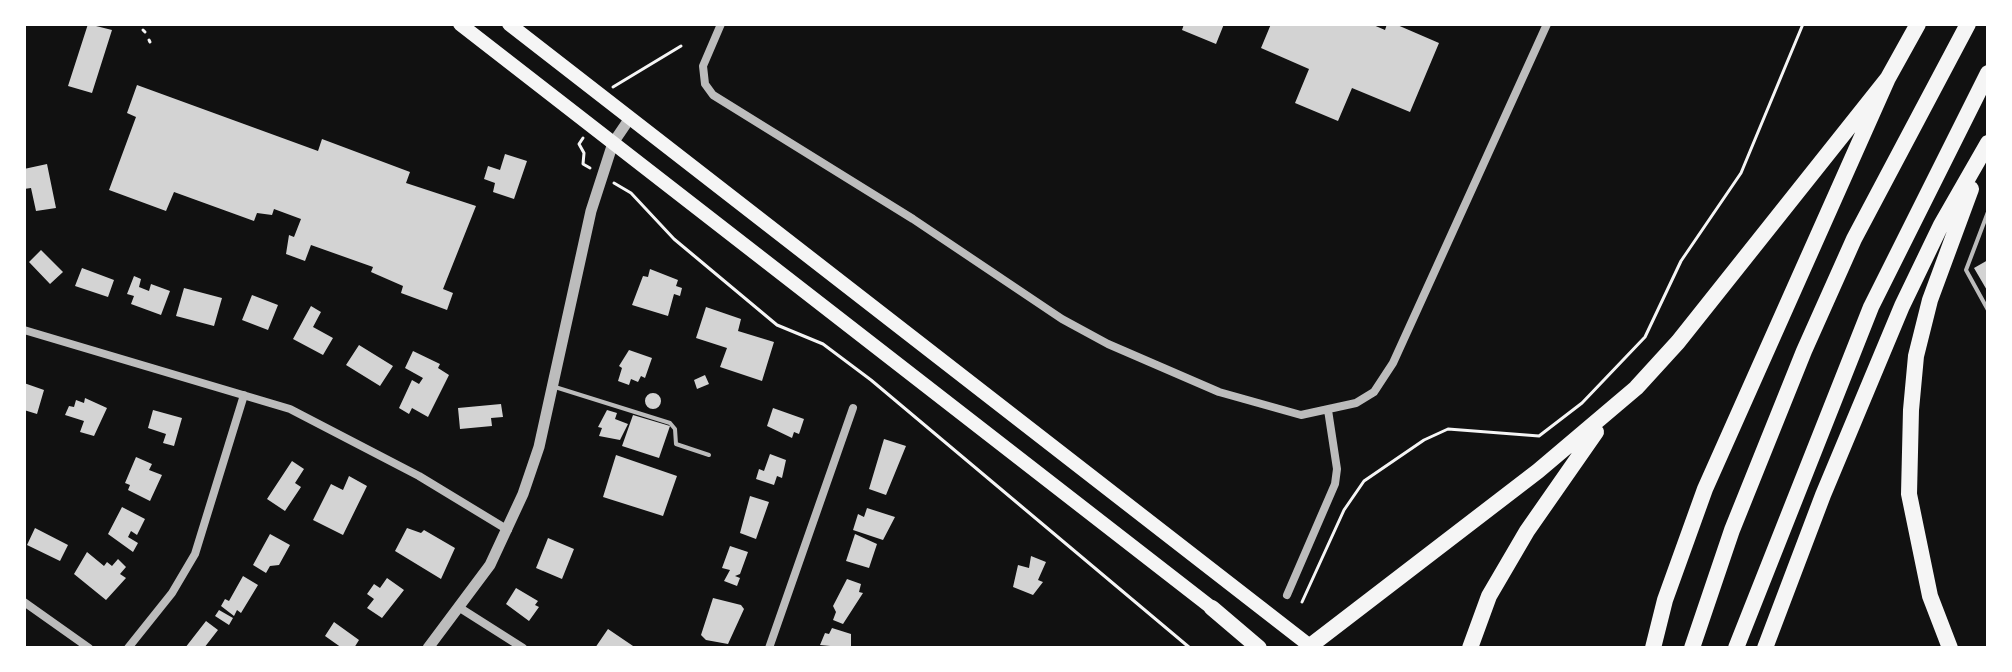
<!DOCTYPE html>
<style>
body{margin:0}
#map{position:relative;width:2012px;height:672px;overflow:hidden;background:#111;font-family:Roboto,sans-serif}
canvas{display:block}
.frame{position:absolute;inset:0;border:26px solid #fff;pointer-events:none}
</style>
<div id="map">
<canvas width="2012" height="672"></canvas>
<div class="frame"></div>
</div>
<script>
const c = document.querySelector('canvas').getContext('2d');
c.lineJoin = 'round';
function paint(path, color) { c.fillStyle = color; c.fill(path, 'evenodd'); }
const poly = rows => new Path2D(rows.map(r => 'M' + r).join(''));
function trace(path, color, width, dash) { c.strokeStyle = color; c.lineWidth = width; c.lineCap = dash ? 'butt' : 'round'; c.setLineDash(dash || []); c.stroke(path); }
paint(poly([
 [88,24,112,30,92,93,68,86],
 [1184,24,1224,24,1216,44,1182,30],
 [1271,24,1371,24,1385,30,1387,24,1395,24,1439,43,1410,112,1352,88,1338,121,1295,103,1309,69,1261,48],
 [137,85,318,151,322,139,410,172,406,183,476,206,443,289,453,293,447,310,401,293,403,286,371,272,373,267,311,245,305,261,286,254,289,235,294,237,301,219,274,209,272,215,257,213,254,221,174,192,166,211,109,190,136,117,127,113],
 [505,154,527,161,514,199,493,192,495,183,484,179,488,166,500,170],
 [47,164,56,208,36,211,31,188,24,189,24,169],
 [41,250,63,272,50,284,29,262],
 [1988,260,1988,292,1974,268],
 [82,268,114,280,108,297,75,286],
 [650,269,678,280,676,286,682,288,680,296,674,294,668,316,632,305,643,276,648,277],
 [134,276,141,279,139,287,149,291,151,284,170,291,161,315,131,304,134,296,127,294],
 [184,288,222,298,214,326,176,316],
 [252,295,278,305,268,330,242,320],
 [311,306,321,312,313,327,333,338,323,355,293,339],
 [706,307,741,319,738,331,774,342,762,381,720,367,727,348,696,338],
 [359,345,393,366,380,386,346,365],
 [629,350,652,358,645,378,641,376,638,382,631,379,629,385,618,381,622,368,619,366],
 [413,351,440,364,438,368,449,375,428,417,412,408,409,414,399,408,412,380,419,384,423,378,405,368],
 [705,375,709,384,697,389,694,380],
 [24,383,44,390,37,414,24,410],
 '645 401a8 8 0 1 1 16 0a8 8 0 1 1-16 0Z',
 [85,398,107,408,94,436,80,432,84,421,65,415,69,406,74,407,76,400,84,403],
 [501,404,503,417,491,418,492,426,460,429,458,408],
 [773,408,804,419,799,434,794,432,792,438,767,426],
 [153,410,182,418,174,446,163,443,166,434,148,428],
 [607,410,617,413,615,419,628,424,620,440,599,436,602,428,598,427],
 [633,415,670,426,659,458,622,446],
 [884,439,906,446,886,495,869,489],
 [770,454,786,460,782,478,777,476,774,485,756,479,759,469,764,471],
 [616,455,677,476,663,516,603,497],
 [136,457,152,464,149,470,162,475,150,501,128,490,130,485,125,483],
 [292,461,304,469,295,483,301,487,285,511,267,499],
 [349,476,367,486,343,535,313,520,331,484,343,490],
 [750,496,769,502,756,539,740,533],
 [122,507,145,519,137,535,131,531,128,537,138,543,133,552,108,534],
 [867,508,895,517,883,540,853,530,858,514,864,517],
 [35,528,68,545,60,561,27,545],
 [407,528,421,533,424,530,455,548,441,579,395,551],
 [270,534,290,545,279,565,270,566,266,573,253,565],
 [855,534,877,544,869,568,846,561],
 [548,538,574,549,562,579,536,568],
 [730,546,748,552,740,574,735,576,740,578,737,586,724,581,730,570,722,568],
 [87,552,104,566,107,562,112,566,118,559,126,567,120,574,126,578,106,600,74,574],
 [1031,556,1046,562,1038,580,1043,582,1033,595,1013,587,1018,565,1029,568],
 [243,576,258,585,241,613,237,610,234,616,221,606,225,599,229,601],
 [387,578,404,590,382,618,367,608,374,599,367,594,374,584,380,588],
 [847,579,861,584,859,592,863,593,843,624,833,620,836,612,833,606],
 [516,588,538,601,535,605,539,607,529,621,506,604],
 [713,598,741,605,744,609,728,644,706,640,701,635],
 [219,610,233,618,229,625,215,616],
 [206,621,218,630,204,648,185,648],
 [334,622,359,640,354,648,342,648,325,636],
 [832,628,851,634,851,648,820,645,825,633,829,634],
 [608,629,636,648,595,648]
]), '#d3d3d3');
trace(poly([
 [143,30,145,32],
 [149,40,150,42],
 [613,87,681,46],
 [583,138,579,144,584,153,583,164,590,168],
 [614,183,631,193,674,239,777,325,823,344,871,380,1190,648],
 [1302,602,1344,510,1364,481,1424,440,1448,429,1539,436,1582,403,1645,337,1681,261,1741,173,1803,24]
]), '#f5f5f5', 3);
trace(poly([
 [1988,212,1966,270,1988,310],
 [555,387,670,423,675,429,676,444,709,455]
]), '#bcbcbc', 4);
trace(poly([
 [721,24,703,66,705,84,713,95,913,219,1062,319,1108,344,1219,392,1301,415,1356,403,1374,392,1393,363,1547,24],
 [24,330,290,409,419,476,508,530],
 [1287,595,1335,484,1337,469,1328,410],
 [24,602,89,648],
 [460,608,523,648],
 [128,648,172,593,195,554,244,395],
 [769,648,853,408]
]), '#bcbcbc', 8);
trace(poly([
 [428,648,490,565,523,494,539,447,591,211,613,143,630,118]
]), '#bcbcbc', 11);
trace(poly([
 [460,24,1212,608],
 [509,24,1310,646]
]), '#f5f5f5', 14);
trace(poly([
 [1212,608,1259,648],
 [1313,648,1310,646,1538,471,1636,388,1678,342,1888,78],
 [1470,648,1489,596,1527,531,1596,432],
 [1653,648,1665,600,1705,489,1888,78,1918,24],
 [1692,648,1732,530,1804,351,1854,239,1968,24],
 [1736,648,1871,307,1988,73],
 [1765,648,1823,495,1902,306,1941,225,1988,143],
 [1950,648,1930,596,1909,494,1911,410,1916,356,1930,300,1971,189]
]), '#f5f5f5', 16);
</script>
